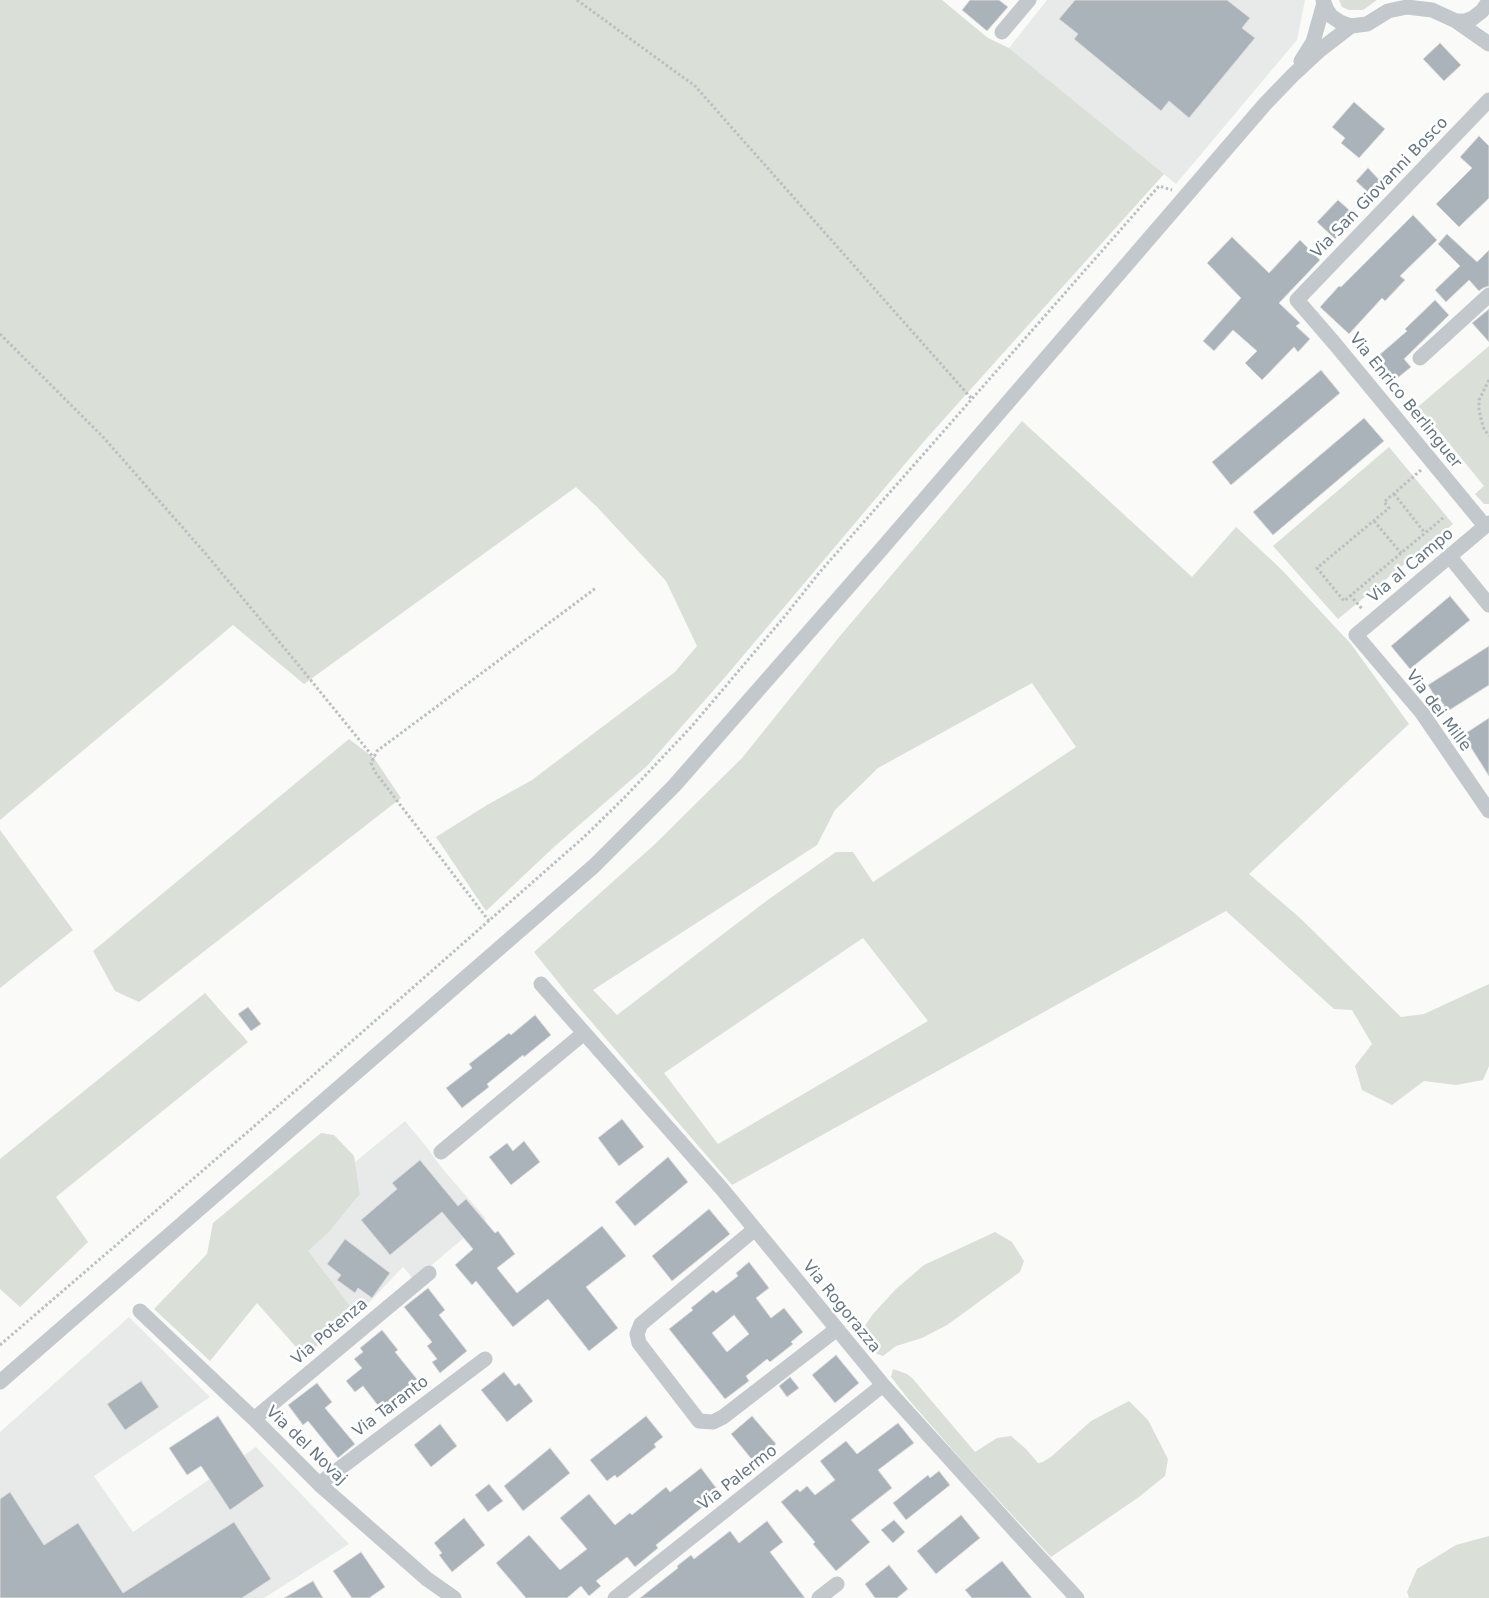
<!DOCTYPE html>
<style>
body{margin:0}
canvas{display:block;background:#fafaf8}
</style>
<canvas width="1489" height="1598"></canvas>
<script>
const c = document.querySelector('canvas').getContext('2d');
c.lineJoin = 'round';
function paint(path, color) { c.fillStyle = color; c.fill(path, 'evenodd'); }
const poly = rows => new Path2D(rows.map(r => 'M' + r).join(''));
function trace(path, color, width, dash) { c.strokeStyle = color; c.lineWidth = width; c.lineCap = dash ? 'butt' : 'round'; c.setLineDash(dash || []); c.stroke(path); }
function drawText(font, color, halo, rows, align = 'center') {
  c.font = font + ' "DejaVu Sans",sans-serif'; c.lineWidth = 5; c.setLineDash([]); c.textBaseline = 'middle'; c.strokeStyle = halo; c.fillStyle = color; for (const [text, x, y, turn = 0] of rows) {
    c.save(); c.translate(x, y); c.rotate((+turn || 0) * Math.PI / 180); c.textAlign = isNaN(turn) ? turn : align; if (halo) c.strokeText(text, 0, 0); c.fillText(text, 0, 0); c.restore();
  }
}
paint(poly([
 [1047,0,1305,0,1297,40,1176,184,1009,48],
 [405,1121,429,1150,441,1167,486,1219,414,1280,403,1267,357,1315,307,1251,329,1232,360,1194,355,1162],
 [129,1317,210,1397,94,1476,133,1532,256,1447,349,1544,264,1598,0,1598,0,1432]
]), '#e8e9e9');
paint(poly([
 [0,0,942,0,988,38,1009,48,1164,174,926,439,726,676,647,766,554,847,486,911,436,837,487,805,532,780,675,672,697,646,666,581,597,507,576,487,304,684,233,625,0,820],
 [1339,0,1377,0,1363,10,1349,10,1342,7],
 [1489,346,1489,504,1484,504,1475,494,1484,486,1426,415,1419,419,1413,411],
 [1022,421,1192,577,1236,527,1281,569,1351,644,1409,724,1249,874,1300,918,1401,1017,1424,1014,1489,984,1489,1066,1483,1080,1456,1085,1424,1081,1392,1105,1362,1090,1355,1066,1372,1044,1352,1010,1334,1009,1226,911,732,1185,570,997,534,952,654,845,742,758,840,636],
 [1032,683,1076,747,873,882,853,852,836,852,769,899,617,1015,593,990,817,845,835,810,878,768],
 [863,938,928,1021,718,1144,664,1073],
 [1389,447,1453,524,1338,619,1273,546],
 [349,739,374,758,401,798,139,1002,115,991,93,951],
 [0,830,73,930,0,988],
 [205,993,248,1042,56,1197,88,1242,20,1307,0,1289,0,1159],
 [321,1133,334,1135,354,1156,360,1194,329,1232,308,1251,357,1315,304,1356,257,1303,210,1361,154,1309,207,1254,213,1223],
 [995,1232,1012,1242,1024,1261,1020,1272,947,1325,922,1338,896,1346,883,1356,870,1351,862,1340,862,1330,873,1314,896,1289,924,1265],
 [893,1369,907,1374,913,1379,975,1452,997,1438,1011,1436,1026,1449,1038,1463,1043,1462,1052,1456,1091,1421,1129,1401,1148,1420,1168,1459,1165,1476,1139,1497,1051,1557,964,1463,909,1400,891,1377],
 [1489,1536,1489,1598,1409,1598,1407,1592,1417,1569,1456,1545]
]), '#dadfd7');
const building = poly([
 [970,0,999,0,1008,7,987,31,962,10,970,0],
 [1075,0,1227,0,1250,18,1242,28,1255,38,1189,118,1169,101,1161,111,1074,39,1078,34,1059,19,1075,0],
 [1440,43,1461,65,1444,81,1423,59,1440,43],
 [1354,102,1385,129,1359,158,1341,143,1345,138,1332,127,1354,102],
 [1479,136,1489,146,1489,198,1459,227,1436,204,1472,168,1460,157,1479,136],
 [1368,168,1385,186,1374,198,1356,181,1368,168],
 [1338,200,1356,216,1335,239,1317,222,1338,200],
 [1413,215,1437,240,1400,276,1405,280,1385,301,1382,298,1349,334,1320,307,1339,286,1341,287,1413,215],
 [1447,234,1477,262,1489,250,1489,286,1483,288,1479,291,1469,280,1446,302,1435,290,1460,266,1438,244,1447,234],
 [1232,237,1269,273,1300,240,1320,260,1279,303,1300,323,1296,326,1310,339,1298,352,1294,347,1262,380,1245,363,1257,351,1233,330,1214,351,1203,341,1241,298,1207,263,1232,237],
 [1435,300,1449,315,1404,359,1411,367,1389,385,1370,363,1407,331,1405,329,1435,300],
 [1489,309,1489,342,1472,323,1489,309],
 [1321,370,1340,393,1231,485,1212,462,1321,370],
 [1364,418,1384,441,1273,535,1253,512,1364,418],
 [1450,596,1470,620,1410,669,1391,646,1450,596],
 [1489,646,1489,685,1448,711,1439,698,1437,700,1428,685,1489,646],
 [1489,718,1489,776,1463,735,1489,718],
 [248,1007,261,1024,251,1031,238,1014,248,1007],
 [535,1015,551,1035,524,1057,523,1055,487,1084,489,1087,462,1108,446,1088,472,1068,469,1064,509,1033,511,1035,535,1015],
 [622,1119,644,1147,619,1166,598,1138,622,1119],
 [524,1141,540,1162,511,1185,489,1157,507,1143,513,1151,524,1141],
 [668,1157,688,1182,635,1226,615,1202,668,1157],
 [420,1160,458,1206,466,1199,495,1233,498,1231,515,1254,497,1268,517,1293,602,1226,626,1256,586,1287,618,1328,589,1351,548,1299,513,1327,476,1281,472,1285,455,1265,473,1249,442,1212,390,1255,361,1220,397,1189,392,1183,420,1160],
 [709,1209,730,1234,672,1281,652,1256,709,1209],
 [345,1239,390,1273,372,1298,358,1288,355,1293,337,1280,341,1275,327,1264,345,1239],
 [749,1262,769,1288,756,1298,771,1318,784,1308,803,1332,791,1342,793,1344,770,1362,767,1359,746,1376,749,1381,725,1399,669,1329,693,1310,691,1308,713,1290,716,1293,738,1276,736,1273,749,1262],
 [734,1315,749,1334,727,1352,712,1333,734,1315],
 [428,1288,445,1310,439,1315,467,1351,440,1373,432,1362,437,1359,427,1346,432,1342,404,1307,428,1288],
 [382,1330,398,1350,395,1352,420,1383,383,1412,363,1386,355,1392,346,1381,362,1368,354,1359,363,1352,360,1348,382,1330],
 [836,1355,859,1383,835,1403,812,1375,836,1355],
 [504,1372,515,1386,519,1383,533,1401,507,1422,481,1390,504,1372],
 [790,1377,799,1388,787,1397,779,1386,790,1377],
 [141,1381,159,1407,125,1430,107,1404,141,1381],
 [317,1383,332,1402,325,1408,355,1444,338,1458,308,1421,303,1425,288,1405,317,1383],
 [218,1416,264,1486,230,1510,201,1466,187,1475,169,1448,218,1416],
 [646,1416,663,1437,654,1444,656,1447,617,1478,615,1475,607,1481,590,1460,646,1416],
 [752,1416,776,1444,754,1462,731,1434,752,1416],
 [898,1423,914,1443,878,1470,892,1488,851,1520,870,1542,836,1571,813,1544,815,1542,781,1502,797,1489,800,1492,807,1486,815,1495,835,1480,820,1461,846,1441,857,1454,898,1423],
 [440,1424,457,1446,431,1467,414,1445,440,1424],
 [550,1448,570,1473,523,1511,504,1486,550,1448],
 [701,1468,720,1493,656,1545,658,1548,635,1567,627,1557,596,1581,601,1586,589,1596,581,1586,567,1598,526,1598,496,1563,529,1535,560,1570,587,1549,560,1518,589,1494,615,1525,630,1513,632,1515,666,1487,670,1492,701,1468],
 [939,1471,950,1485,906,1520,893,1503,928,1475,930,1478,939,1471],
 [489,1484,503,1501,488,1512,475,1495,489,1484],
 [10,1492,44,1545,78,1523,123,1593,234,1522,271,1579,242,1598,0,1598,0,1499,10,1492],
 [961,1515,980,1538,936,1574,917,1551,961,1515],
 [464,1518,485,1545,452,1572,439,1555,442,1553,434,1543,464,1518],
 [894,1520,905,1532,893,1543,881,1530,894,1520],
 [767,1521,783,1542,770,1552,805,1598,640,1598,678,1568,677,1566,691,1555,694,1559,730,1531,739,1543,767,1521],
 [361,1552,385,1587,369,1598,352,1598,333,1571,361,1552],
 [1002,1561,1032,1598,972,1598,965,1590,1002,1561],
 [889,1565,908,1589,897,1598,875,1598,865,1584,889,1565],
 [313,1581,323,1598,284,1598,313,1581]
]);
paint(building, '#aab3b9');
trace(building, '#dcdcda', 1);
trace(poly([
 [577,0,695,86,972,399],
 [0,334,104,438,205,553,296,662,374,758],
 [1489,380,1479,400,1479,410,1483,427,1489,436],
 [1421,470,1384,502,1389,508,1317,568,1344,601,1443,518],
 [1394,494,1425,533],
 [1374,521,1401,553],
 [1350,595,1363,610],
 [489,921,385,785,375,772,371,763,377,751,596,588],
 [0,1345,301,1086,584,837,624,798,692,726,785,616,819,573,1159,186,1172,190]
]), '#bbbfc2', 3, [2.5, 2.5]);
trace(poly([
 [1323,0,1327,10,1331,16,1340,22,1351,26,1367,24,1388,11,1407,7,1432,10,1456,21,1465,21,1473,18,1482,11,1489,1],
 [1456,21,1489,44],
 [1002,32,1029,0],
 [1301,61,1313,42,1324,3],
 [1420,358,1489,295],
 [1489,523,1356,635,1422,713,1489,811],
 [1485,526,1335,344,1297,300,1489,100],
 [1450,557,1489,605],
 [541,984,722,1189,883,1385,1017,1533,1077,1598],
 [441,1152,584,1033],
 [755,1229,641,1324,637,1334,639,1343,699,1421,713,1422,723,1417,837,1329],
 [140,1311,254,1419,319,1484,427,1579,454,1598],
 [0,1382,594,866,674,786,879,552,1265,104,1293,75,1320,50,1351,26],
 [254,1419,429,1273],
 [319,1484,485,1359],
 [615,1598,883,1385],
 [819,1598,837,1584]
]), '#c3c8cc', 15);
drawText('16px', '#657683', '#fff', [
 ["Via San Giovanni Bosco",1380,188,-46],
 ["Via Enrico Berlinguer",1405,401,51],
 ["Via al Campo",1411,566,-40],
 ["Via dei Mille",1438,711,53],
 ["Via Rogorazza",841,1307,51],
 ["Via Potenza",330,1332,-40],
 ["Via Taranto",391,1407,-37],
 ["Via del Novaj",306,1446,44],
 ["Via Palermo",738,1478,-38]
]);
</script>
